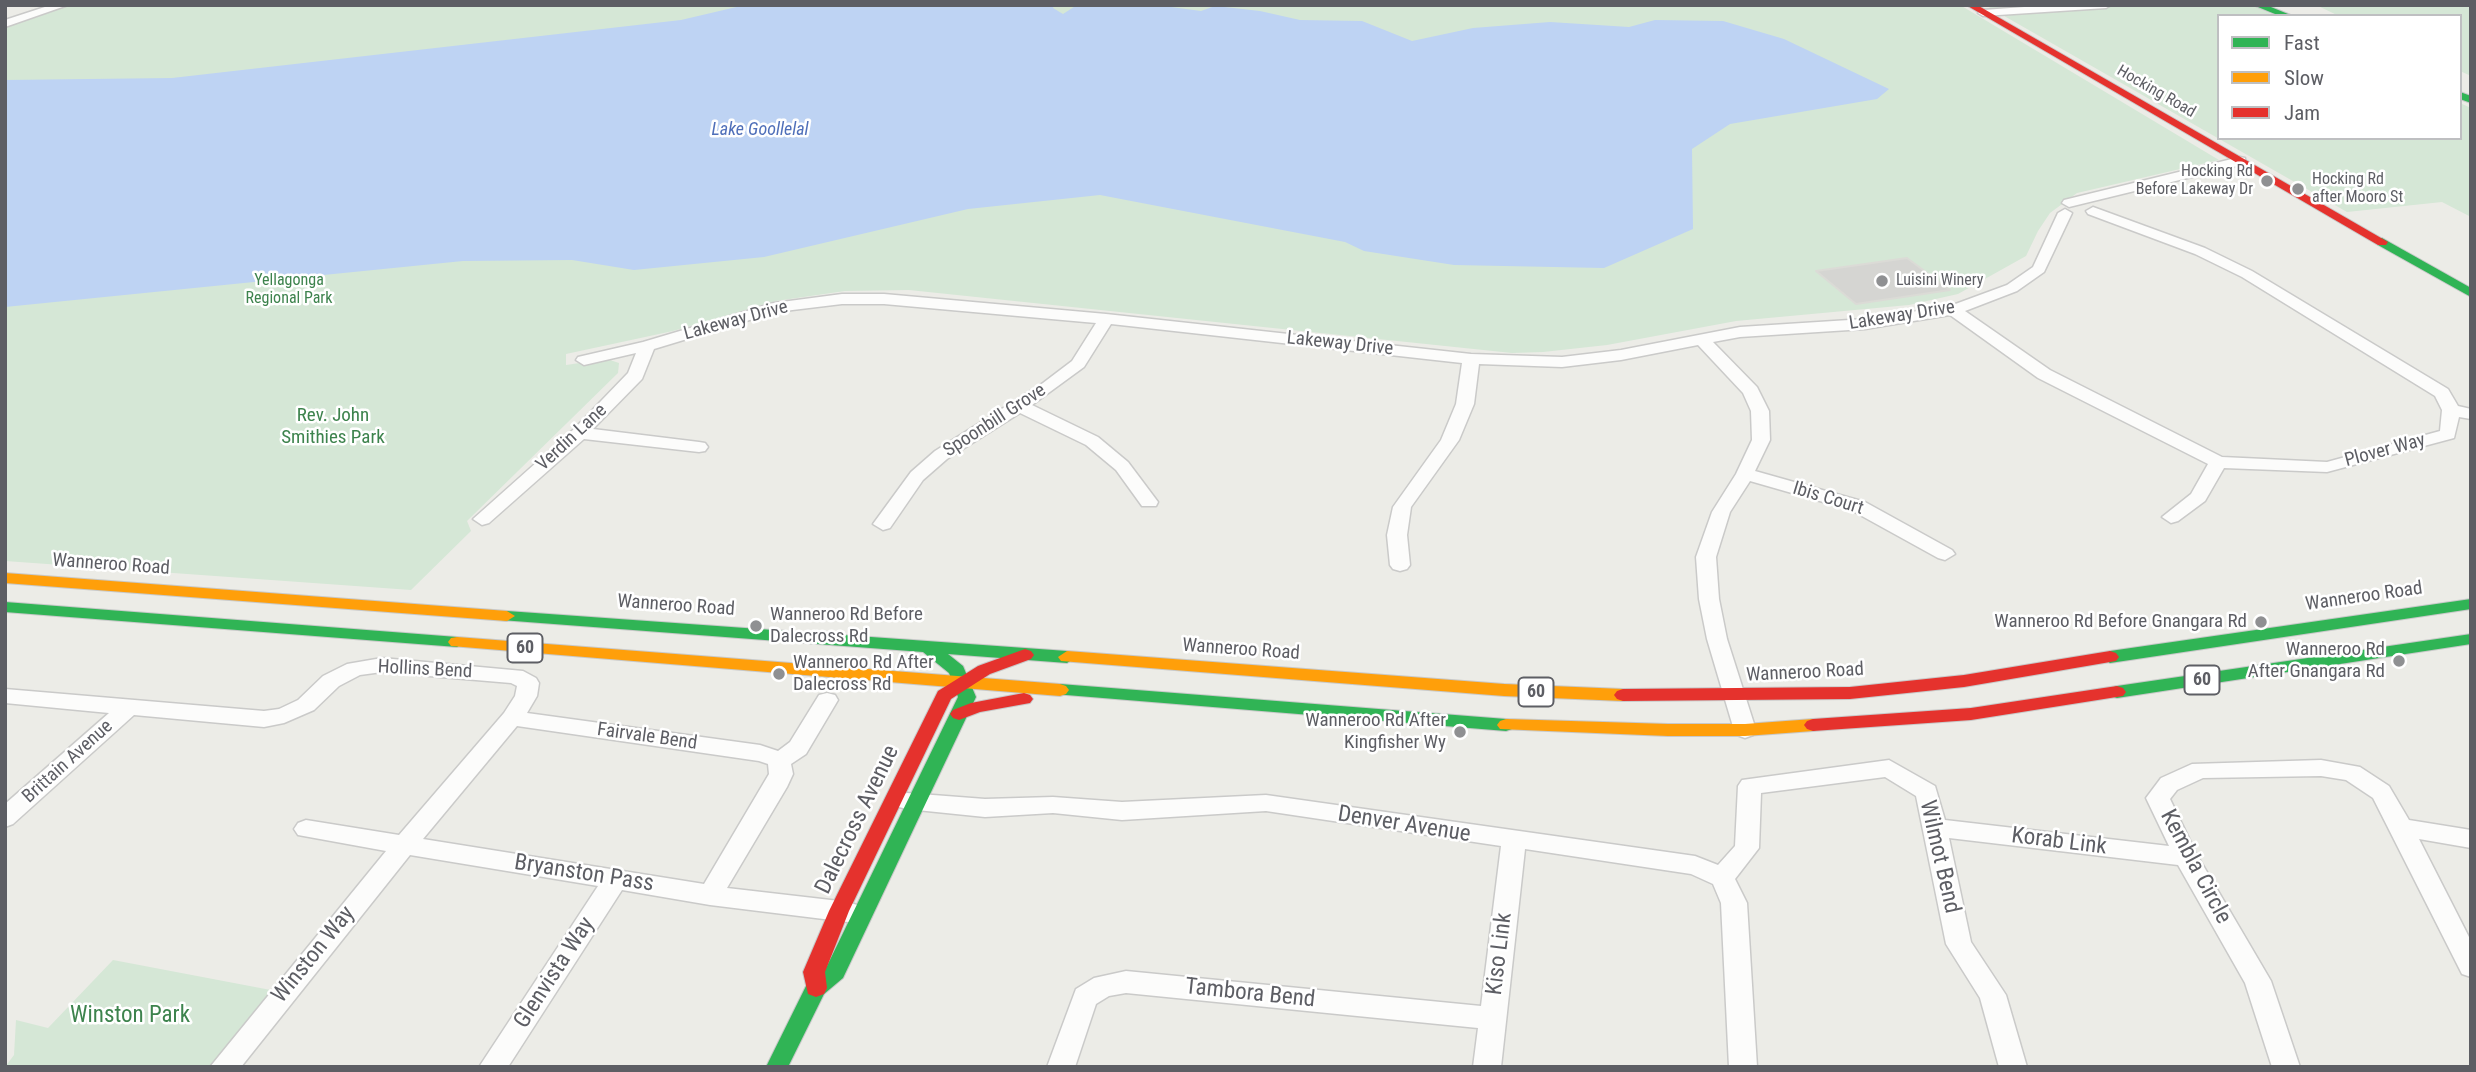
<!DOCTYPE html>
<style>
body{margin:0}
#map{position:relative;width:2476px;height:1072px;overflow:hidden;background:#ecece7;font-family:"Roboto Condensed",sans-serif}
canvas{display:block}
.frame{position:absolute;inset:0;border:7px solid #5d5e64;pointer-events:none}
.legend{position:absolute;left:2217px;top:14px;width:245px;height:126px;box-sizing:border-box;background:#fff;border:2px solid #bebfc1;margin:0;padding:9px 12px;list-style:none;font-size:21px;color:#5d5e64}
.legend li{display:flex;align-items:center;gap:14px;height:35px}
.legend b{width:35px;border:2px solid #bebfc1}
</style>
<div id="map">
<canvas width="2476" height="1072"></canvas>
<div class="frame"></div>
<ul class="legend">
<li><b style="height:9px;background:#30b455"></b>Fast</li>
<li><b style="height:9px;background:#ff9f0a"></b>Slow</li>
<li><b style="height:9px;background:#e5322d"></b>Jam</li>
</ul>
</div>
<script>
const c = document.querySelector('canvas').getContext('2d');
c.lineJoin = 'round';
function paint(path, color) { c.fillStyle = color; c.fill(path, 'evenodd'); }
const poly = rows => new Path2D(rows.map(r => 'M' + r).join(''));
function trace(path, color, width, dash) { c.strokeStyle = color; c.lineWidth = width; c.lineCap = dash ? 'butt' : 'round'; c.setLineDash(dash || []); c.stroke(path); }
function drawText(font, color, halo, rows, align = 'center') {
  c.font = font + ' "Roboto Condensed",sans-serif'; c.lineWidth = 5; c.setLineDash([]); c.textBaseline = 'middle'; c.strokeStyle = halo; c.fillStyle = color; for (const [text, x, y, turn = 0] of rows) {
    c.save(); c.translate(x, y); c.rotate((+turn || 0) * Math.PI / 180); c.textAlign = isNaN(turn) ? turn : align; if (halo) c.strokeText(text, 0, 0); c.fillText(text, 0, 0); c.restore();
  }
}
paint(poly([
 [71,5,1960,5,2219,160,2077,193,2050,213,2038,231,2026,256,1958,294,1909,305,1736,321,1607,345,1543,352,1512,353,909,290,845,291,776,301,673,331,566,354,566,365,607,359,619,363,618,373,467,521,471,531,411,590,5,561,5,28],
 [1985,5,2253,5,2275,16,2219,16,2219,138,2460,138,2460,103,2471,108,2471,217,2442,202,2347,212],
 [2316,5,2471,5,2471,76,2460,71,2460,16,2339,16],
 [113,960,276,991,213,1067,5,1067,14,1055,16,1020,48,1028]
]), '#d5e7d6');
paint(poly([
 [745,5,1054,5,1053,8,1063,14,1077,5,1156,5,1201,11,1215,6,1260,11,1300,20,1362,21,1412,41,1473,28,1550,22,1629,27,1655,20,1723,21,1784,39,1889,89,1877,99,1730,124,1692,149,1693,229,1604,268,1454,265,1364,251,1345,242,1100,195,968,209,764,257,634,270,572,260,463,261,5,307,5,80,172,78,681,20]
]), '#bed3f3');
const building = poly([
 [1907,258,1950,290,1856,304,1816,271,1907,258]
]);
paint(building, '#d5d5d2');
trace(building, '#dbdbd6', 2);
const street = poly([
 [51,5,68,5,5,27,5,20,51,5],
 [2052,5,2111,5,2106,8,1983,16,1978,13,1983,10,2052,5],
 [2240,157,2245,158,2245,164,2069,207,2062,203,2064,200,2240,157],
 [2093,207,2205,248,2252,271,2448,389,2458,406,2471,409,2471,419,2459,417,2454,438,2327,472,2224,468,2205,501,2178,521,2171,523,2162,517,2191,494,2208,464,2038,378,1950,315,1865,329,1740,337,1713,342,1757,387,1769,411,1770,440,1755,471,1865,502,1952,550,1955,554,1945,560,1938,558,1851,510,1750,481,1730,512,1716,557,1719,599,1727,639,1756,730,1753,735,1745,738,1737,735,1734,730,1707,639,1699,599,1696,557,1712,512,1736,474,1752,440,1751,411,1743,393,1698,345,1621,360,1562,367,1479,364,1474,404,1459,440,1411,507,1407,535,1410,565,1407,569,1400,571,1393,569,1390,565,1387,535,1393,507,1441,440,1456,404,1462,363,1111,324,1084,367,1032,405,1098,437,1128,462,1158,502,1156,506,1142,506,1116,470,1086,445,1020,413,947,459,923,480,890,528,883,530,873,524,911,472,935,451,1043,383,1072,361,1096,323,884,304,842,304,776,312,654,349,642,379,593,429,699,442,705,443,708,447,705,451,699,452,584,439,489,523,482,525,473,519,574,429,628,373,636,353,584,365,576,360,578,357,643,342,774,303,842,294,884,294,1106,314,1471,354,1562,357,1621,350,1740,327,1865,319,1950,306,2007,285,2033,267,2058,213,2065,209,2072,213,2044,272,2017,291,1965,311,2050,370,2222,457,2327,462,2440,431,2442,410,2435,396,2242,277,2195,254,2088,214,2086,211,2093,207],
 [382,658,523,671,536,678,539,683,537,696,527,713,760,745,778,751,790,742,819,695,827,693,835,695,838,700,806,754,791,764,793,774,787,787,727,888,848,902,857,905,861,912,857,919,848,922,710,905,622,890,508,1067,479,1067,598,886,410,855,241,1067,210,1067,386,851,298,835,294,829,298,823,306,820,399,835,504,713,515,696,517,686,511,683,382,672,360,675,339,686,314,710,284,723,264,727,134,715,13,824,5,827,5,804,109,713,5,703,5,689,264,711,279,709,298,700,323,676,347,664,382,658],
 [517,726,759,761,768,764,769,774,704,884,423,839,517,726],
 [1889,760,1935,786,1945,820,2169,846,2146,798,2161,778,2192,764,2321,760,2360,767,2389,786,2409,820,2471,830,2471,848,2419,839,2471,941,2471,977,2462,974,2373,798,2346,780,2321,776,2203,778,2177,790,2170,799,2197,855,2271,981,2300,1067,2272,1067,2245,983,2178,865,1949,838,1971,942,2006,995,2027,1067,1999,1067,1980,998,1946,944,1916,796,1885,777,1761,793,1759,848,1735,879,1747,903,1757,1067,1729,1067,1721,903,1713,884,1691,874,1525,849,1501,1067,1473,1067,1478,1028,1126,993,1109,996,1096,1004,1075,1067,1047,1067,1076,989,1094,978,1126,971,1481,1006,1501,846,1266,811,1122,820,1053,813,985,817,907,809,899,807,895,801,899,795,907,793,985,799,1053,797,1122,802,1266,795,1695,856,1718,865,1735,846,1738,786,1742,780,1889,760]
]);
const fast = poly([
 [2253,5,2266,5,2293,16,2280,16,2253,5],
 [2460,92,2471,96,2471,103,2460,99,2460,92],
 [2382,238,2471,288,2471,297,2378,245,2378,239,2382,238],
 [2471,599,2471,609,2110,663,2101,657,2110,651,2471,599],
 [5,602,457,637,466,642,457,647,5,612,5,602],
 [507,611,1067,651,1076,657,1067,663,948,654,963,666,976,697,843,978,824,994,788,1067,766,1067,808,982,827,966,958,697,949,673,923,652,501,620,499,616,507,611],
 [2471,634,2471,644,2117,698,2111,696,2108,692,2111,688,2117,686,2471,634],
 [1060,684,1506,719,1512,721,1515,725,1512,729,1506,731,1054,694,1051,690,1054,686,1060,684]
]);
const slow = poly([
 [5,573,507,611,515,616,507,621,5,583,5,573],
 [457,637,1060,684,1066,686,1069,690,1066,694,1060,696,451,646,448,642,451,638,457,637],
 [1067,651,1504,684,1623,689,1629,691,1632,695,1629,699,1623,701,1504,696,1061,661,1058,657,1067,651],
 [1506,719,1668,724,1745,724,1813,719,1819,721,1822,725,1819,729,1813,731,1745,736,1668,736,1500,729,1497,725,1500,721,1506,719]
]);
const jam = poly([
 [1966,5,1977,5,2388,242,2386,245,2378,245,1966,5],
 [1025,649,1031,651,1034,655,1031,659,990,674,951,699,849,911,825,972,827,988,824,994,816,997,808,994,803,972,829,911,938,691,978,666,1025,649],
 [2110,651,2116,653,2119,657,2116,661,1964,687,1850,699,1623,701,1617,699,1614,695,1617,691,1623,689,1850,687,1964,675,2110,651],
 [2117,686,2123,688,2126,692,2123,696,1971,720,1813,731,1807,729,1804,725,1807,721,1813,719,1971,708,2117,686],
 [1024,693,1030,695,1033,699,1030,703,980,712,959,720,953,718,950,714,953,710,971,703,1024,693]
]);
trace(street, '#cacac9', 3);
trace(fast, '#c8c9c9', 2);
trace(slow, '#c8c9c9', 2);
trace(jam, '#c8c9c9', 2);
paint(street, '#fcfcfb');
paint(fast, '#30b455');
paint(slow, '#ff9f0a');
paint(jam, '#e5322d');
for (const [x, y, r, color] of [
 [2267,181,7,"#8f9092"],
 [2298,189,7,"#8f9092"],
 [1882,281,7,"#8f9092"],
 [2261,622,7,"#8f9092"],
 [756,626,7,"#8f9092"],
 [2399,661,7,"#8f9092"],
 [779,674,7,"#8f9092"],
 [1460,732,7,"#8f9092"]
]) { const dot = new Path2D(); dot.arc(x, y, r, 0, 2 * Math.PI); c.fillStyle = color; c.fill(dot); trace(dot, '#fff', 2.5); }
drawText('16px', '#5d5e64', '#fff', [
 ["Hocking Road",2156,92,30]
]);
drawText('16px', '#5d5e64', '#fff', [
 ["Hocking Rd",2253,172,"right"],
 ["Before Lakeway Dr",2253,190,"right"],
 ["Hocking Rd",2312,180],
 ["after Mooro St",2312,198],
 ["Luisini Winery",1896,281]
], 'left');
drawText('16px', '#3d834d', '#fff', [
 ["Yellagonga",289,281],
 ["Regional Park",289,299]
]);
drawText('italic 18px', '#4f6fb9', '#fff', [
 ["Lake Goollelal",760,130]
]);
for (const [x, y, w] of [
 [525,648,35],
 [2202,680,35],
 [1536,692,35]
]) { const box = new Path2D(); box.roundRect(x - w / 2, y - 14.5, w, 29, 5); c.fillStyle = '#fff'; c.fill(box); trace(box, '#5d5e64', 2); }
drawText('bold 18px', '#5d5e64', null, [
 ["60",525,648],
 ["60",2202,680],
 ["60",1536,692]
]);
drawText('19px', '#5d5e64', '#fff', [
 ["Lakeway Drive",1902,316,-9],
 ["Lakeway Drive",736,321,-15],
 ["Lakeway Drive",1340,344,6],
 ["Spoonbill Grove",995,421,-33],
 ["Verdin Lane",572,438,-43],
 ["Plover Way",2385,451,-15],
 ["Ibis Court",1828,499,17],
 ["Wanneroo Road",111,565,4],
 ["Wanneroo Road",2364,597,-8],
 ["Wanneroo Road",676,606,4],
 ["Wanneroo Road",1241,650,4],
 ["Hollins Bend",425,670,3],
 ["Wanneroo Road",1805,673,-3],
 ["Fairvale Bend",647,737,8],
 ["Brittain Avenue",68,762,-42]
]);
drawText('19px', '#3d834d', '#fff', [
 ["Rev. John",333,416],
 ["Smithies Park",333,438]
]);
drawText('19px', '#5d5e64', '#fff', [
 ["Wanneroo Rd Before",770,615,"left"],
 ["Dalecross Rd",770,637,"left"],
 ["Wanneroo Rd Before Gnangara Rd",2247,622],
 ["Wanneroo Rd",2385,650],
 ["After Gnangara Rd",2385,672],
 ["Wanneroo Rd After",793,663,"left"],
 ["Dalecross Rd",793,685,"left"],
 ["Wanneroo Rd After",1446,721],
 ["Kingfisher Wy",1446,743]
], 'right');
drawText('23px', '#5d5e64', '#fff', [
 ["Dalecross Avenue",858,820,-64],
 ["Denver Avenue",1404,825,9],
 ["Korab Link",2059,842,7],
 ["Wilmot Bend",1939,857,77],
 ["Kembla Circle",2195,867,62],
 ["Bryanston Pass",584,874,9],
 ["Kiso Link",1500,954,-83],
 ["Winston Way",314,955,-51],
 ["Glenvista Way",555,973,-57],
 ["Tambora Bend",1250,994,6]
]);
drawText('23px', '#3d834d', '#fff', [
 ["Winston Park",130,1016]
]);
</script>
